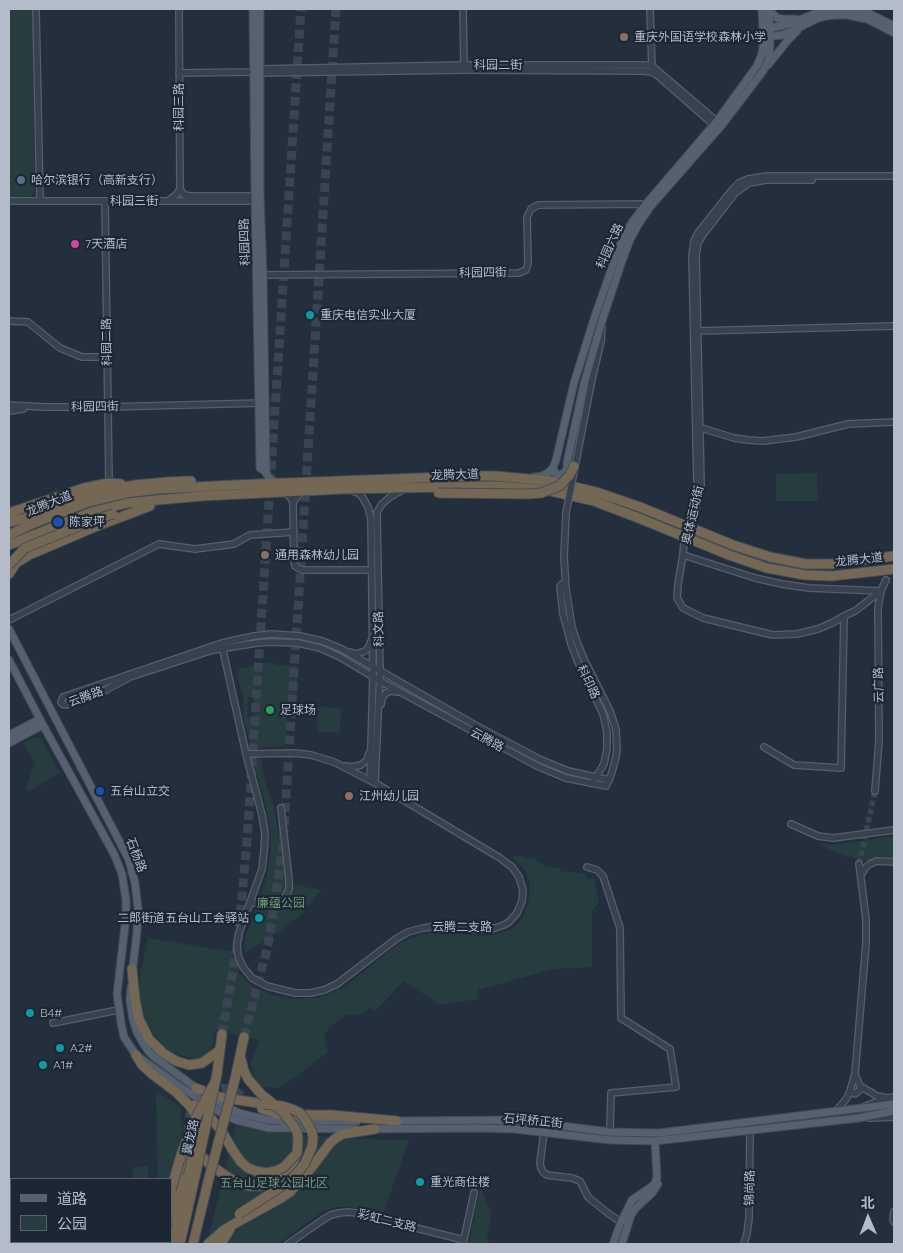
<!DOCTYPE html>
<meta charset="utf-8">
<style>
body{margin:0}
#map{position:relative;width:903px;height:1253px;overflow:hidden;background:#242f3e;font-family:Quicksand,"Noto Sans SC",sans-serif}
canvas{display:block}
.frame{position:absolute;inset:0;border:10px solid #b4bcc9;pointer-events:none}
.legend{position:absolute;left:10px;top:1178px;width:162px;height:65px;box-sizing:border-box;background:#1d2633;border:1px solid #59626f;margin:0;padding:6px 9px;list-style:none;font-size:15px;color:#b4bcc9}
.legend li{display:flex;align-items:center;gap:10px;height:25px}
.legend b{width:25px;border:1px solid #59626f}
.north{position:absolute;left:843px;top:1193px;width:50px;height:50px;-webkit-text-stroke:4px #1d2633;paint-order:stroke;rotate:359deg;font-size:14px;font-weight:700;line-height:20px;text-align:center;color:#b4bcc9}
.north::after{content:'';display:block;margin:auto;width:18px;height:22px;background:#b4bcc9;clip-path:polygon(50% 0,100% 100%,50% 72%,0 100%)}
</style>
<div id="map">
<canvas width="903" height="1253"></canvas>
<div class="frame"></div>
<ul class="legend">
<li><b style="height:6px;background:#56606e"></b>道路</li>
<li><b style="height:14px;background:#263c3f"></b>公园</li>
</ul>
<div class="north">北</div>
</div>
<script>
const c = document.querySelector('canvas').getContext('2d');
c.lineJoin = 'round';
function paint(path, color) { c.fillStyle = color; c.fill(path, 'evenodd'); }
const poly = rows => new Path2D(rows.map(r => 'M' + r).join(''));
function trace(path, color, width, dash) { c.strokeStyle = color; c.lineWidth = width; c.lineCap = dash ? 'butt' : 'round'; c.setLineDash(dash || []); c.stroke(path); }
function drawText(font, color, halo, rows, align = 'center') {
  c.font = font + ' Quicksand,"Noto Sans SC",sans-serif'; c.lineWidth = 4.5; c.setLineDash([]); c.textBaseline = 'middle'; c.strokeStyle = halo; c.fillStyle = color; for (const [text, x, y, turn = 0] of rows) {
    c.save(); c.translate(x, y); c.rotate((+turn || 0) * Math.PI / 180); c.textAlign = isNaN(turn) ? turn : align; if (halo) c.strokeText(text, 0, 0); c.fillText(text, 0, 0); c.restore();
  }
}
paint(poly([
 [9,9,33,9,35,191,31,197,9,197],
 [817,473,818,501,776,501,776,474],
 [272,662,276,665,298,666,296,700,288,700,285,746,255,748,250,744,244,721,243,697,236,673,241,668],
 [248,697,254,697,253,719,247,718],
 [318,707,341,708,340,733,317,732],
 [35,737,41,738,60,773,31,790,25,789,35,763,23,743],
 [264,758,261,760,264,778,274,808,282,857,290,857,292,885,297,885,321,890,302,914,277,933,245,953,244,945,246,935,266,879,269,864,271,848,271,836,266,806,254,767,258,760],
 [894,836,894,859,877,858,868,861,848,857,830,850,819,843,834,845],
 [521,856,528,858,532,857,547,867,558,868,561,871,569,872,580,873,584,874,590,880,593,878,595,881,599,903,592,911,592,967,553,969,478,990,478,999,440,1005,404,981,375,1011,369,1008,360,1015,347,1014,330,1027,324,1036,328,1052,296,1077,278,1088,261,1087,255,1079,253,1074,251,1063,260,1040,215,1030,213,1043,209,1052,203,1058,193,1061,192,1058,180,1055,173,1052,165,1047,153,1033,144,1017,140,1000,139,990,141,971,148,938,232,952,236,966,240,974,255,988,273,995,292,999,318,998,327,995,346,986,392,949,402,942,415,937,423,934,442,933,485,936,498,934,511,929,517,925,522,919,525,913,529,899,530,885,526,872,521,866,512,857],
 [156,1091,181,1107,182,1132,170,1179,158,1179],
 [236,1124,259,1130,271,1132,360,1139,409,1140,383,1214,350,1207,336,1207,323,1211,278,1244,207,1244],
 [148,1166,149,1179,133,1179,133,1167],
 [480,1186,491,1213,487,1239,490,1244,469,1244]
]), '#263c3f');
trace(poly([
 [859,864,875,791]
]), '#3a4453', 5.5, [5.5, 3]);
trace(poly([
 [222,1034,238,941,247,841,301,9],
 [244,1037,268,945,283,845,336,9],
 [208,1090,222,1088,235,1091,251,1102],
 [189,1118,194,1103]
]), '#3a4453', 9, [9, 4.5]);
const minor = poly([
 [36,9,40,201],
 [463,9,464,68],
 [650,9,652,67],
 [179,73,254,72,260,69,464,65,644,65,652,66,720,124],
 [258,73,464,70,644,71,651,72,657,75,716,127],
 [180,189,184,195,190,196,258,196],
 [9,201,258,201],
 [105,201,109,483],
 [168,201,176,195,180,189,179,9],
 [259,275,519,273,526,270,528,263,527,217,531,209,538,205,646,204,648,206],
 [9,321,28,322,60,348,82,357,107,357],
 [695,331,894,326],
 [591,384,601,341,602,328],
 [9,405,45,407,108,407,262,403],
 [9,411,23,409],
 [698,427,734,438,748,440,763,441,796,437,848,424,894,422],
 [353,491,360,494,363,498,368,507,371,519,373,677,370,780],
 [285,493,291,498,293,503,298,495,302,491],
 [293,503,294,561,295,566,298,568,302,570,372,570],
 [566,513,564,557,566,589,572,627,577,642,584,659,610,711,616,729,617,749,616,757,612,772,609,780,606,786,566,778,537,766,380,681,340,657,320,648,298,643,272,642,257,643,213,650,130,677,102,692,66,705,62,704,61,702,63,697,222,643,254,636,271,634,300,636,322,641,342,649,475,725,539,759,568,771,609,780],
 [691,529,700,494,701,485,696,256,698,243,702,236,735,193,749,183,766,180,812,180],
 [683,555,755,578,782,584,809,588,881,591],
 [566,589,562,584,560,586,563,614,571,644,578,662,603,714,607,732,607,749,604,764,594,780],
 [881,591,855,611,844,616,832,623,818,629,797,634,773,635,703,618,683,608,677,598,678,584,683,555,684,542,696,494,697,484,692,256,694,241,698,233,732,190,739,183,748,179,767,176,894,176],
 [9,620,159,544,195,549,234,544,250,535,294,532],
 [222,646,246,754,262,815,265,833,264,851,262,869,239,933,237,943,238,956,243,967,252,978,267,986,295,993,310,993,324,990,337,984,396,939,408,932,423,928,437,926,478,930,492,929,504,925,509,922,517,913,522,901,523,890,519,877,512,867,500,858,375,783,334,762,311,755,294,753,246,754],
 [350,652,356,654,365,651,369,647,371,641],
 [381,704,382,698,386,693,391,691,397,692],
 [764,747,794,765,841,768,844,616],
 [346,766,352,767,361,765,367,760,369,753],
 [375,783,380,671,377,518,377,512,382,504,390,497,404,489],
 [875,791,879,740,878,608,881,591,886,580],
 [791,824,818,836,833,838,894,830],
 [587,867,597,870,603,876,620,928,621,1018,670,1049,676,1087,611,1093,610,1132],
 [861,875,865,868,870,864,877,861,894,862],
 [251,902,268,906,276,905,284,899,289,889,289,880,281,808],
 [53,1023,118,1010],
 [855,1074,866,943,866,919,859,864],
 [850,1091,855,1094,860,1090,860,1086],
 [865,1106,887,1098,894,1097],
 [836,1111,847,1098,850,1091,855,1074,860,1086,877,1096,887,1098],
 [869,1118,894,1117],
 [544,1133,540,1163,541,1168,543,1172,547,1175,572,1178,580,1181,588,1197,609,1214,621,1222],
 [894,1212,893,1219,894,1222],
 [288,1244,324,1219,331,1215,339,1213,348,1212,356,1213,464,1240],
 [463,1244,474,1193],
 [744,1244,747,1234,749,1218,750,1131]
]);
const major = poly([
 [253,9,255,196,260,468,263,470,266,467],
 [260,9,260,196,263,275,266,467,266,473,270,479,277,483],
 [769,10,777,18,783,19,795,19],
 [767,29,792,23,814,14,835,9,847,9,868,13,894,26],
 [766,37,782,35,792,31,816,19,826,16,836,15,847,15,867,19,894,33],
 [768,65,788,40,797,31],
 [553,468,556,474,559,475,562,474,567,470],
 [534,477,542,476,548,473,553,468,556,460,574,383,594,319,615,259,624,236,633,221,646,204,717,121,757,66,762,54,763,47,763,30,762,9],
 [569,478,567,470,567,462,584,384,602,321,622,261,630,240,638,225,650,207,722,125,763,71,768,61,770,47,769,9],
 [9,629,129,860,135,883,138,908,137,932,132,974],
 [9,660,43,725,114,854,122,874,126,900,126,917,117,994,121,1023,124,1037,136,1055,179,1086,220,1112,236,1120,268,1128,356,1129],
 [9,735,40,719],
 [9,743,43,725],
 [131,987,130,1000,133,1020,137,1032,143,1043,149,1052,157,1059,199,1090],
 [208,1095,223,1105,239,1113,268,1120,282,1121,357,1121],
 [392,1121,515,1120,610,1132,659,1133,894,1104],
 [370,1129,475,1128,514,1129,610,1140,655,1141,859,1118,894,1111],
 [613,1244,621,1222,632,1200,654,1185,657,1178,655,1141],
 [622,1244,631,1215,636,1208,652,1193,658,1184]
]);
const highway = poly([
 [9,513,84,488,109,483,121,484],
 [9,522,31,517,87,495,135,485,167,482,191,481],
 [9,535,34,523,88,502,126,493,158,489,234,485,472,476,496,476,550,481,596,492,640,507],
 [9,545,92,512,127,503,157,500,202,496,343,489,496,486,523,488,546,490,594,501,636,517],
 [9,564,16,563,29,555,97,526,150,506],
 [831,564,894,556],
 [9,574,16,563],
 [832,576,894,569],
 [132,969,135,999,139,1019,149,1039,163,1053,176,1061,189,1065,202,1063,220,1050],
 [136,1055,142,1065,152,1074,176,1092,190,1106,195,1114,197,1122],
 [241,1059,244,1071,248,1079],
 [217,1074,222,1034],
 [235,1079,244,1037],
 [196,1088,219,1097,264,1104],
 [194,1105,210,1117,223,1133,232,1149],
 [262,1109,278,1114,292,1115,331,1115,397,1121],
 [189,1128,192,1140,198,1152,209,1164,229,1178,240,1183,249,1186,259,1186,270,1184,278,1180,291,1168,297,1153],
 [171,1219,186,1150],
 [158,1244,158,1242],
 [166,1244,167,1242],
 [173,1244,188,1176],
 [180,1244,195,1177],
 [193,1244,208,1182],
 [208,1244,224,1230,234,1224,281,1198,290,1192,312,1167,330,1143,336,1138,343,1134,375,1129],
 [221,1244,230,1229]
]);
trace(minor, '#565f6c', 8);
trace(major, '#414a57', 9);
trace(highway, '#434c59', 11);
trace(minor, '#38414e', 5.5);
trace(major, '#56606e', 7);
trace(highway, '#746855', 9);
const minorBridge = poly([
 [566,513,591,384]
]);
const highwayBridge = poly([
 [438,493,529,494,541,493,559,486,570,475,574,466],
 [640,507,733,545,770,557,806,564,831,564],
 [636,517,729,555,767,568,805,575,832,576],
 [9,565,25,548,94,520,113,514],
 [232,1149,241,1162,248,1168,256,1171,266,1173,276,1171,284,1167,297,1153,298,1139,297,1132,293,1125,282,1111,261,1094,248,1079],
 [188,1176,197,1141,199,1125],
 [195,1177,217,1074],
 [208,1182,235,1079],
 [171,1190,181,1155,193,1123,215,1082],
 [239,1214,279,1188,291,1179,299,1171,305,1163,312,1147,313,1138,312,1132,305,1119,300,1113,292,1109,282,1106,264,1104]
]);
trace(minorBridge, '#565f6c', 8, []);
trace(highwayBridge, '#434c59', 11, []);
trace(minorBridge, '#38414e', 5.5);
trace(highwayBridge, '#746855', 9);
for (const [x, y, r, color] of [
 [624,37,5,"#8d6e63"],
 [21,180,5,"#5c6f8a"],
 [75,244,5,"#d1479c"],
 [310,315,5,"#0f9aa8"],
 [58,522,6,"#1a4fb4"],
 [265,555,5,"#8d6e63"],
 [270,710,5,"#2e9e5b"],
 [100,791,5,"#1a4fb4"],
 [349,796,5,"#8d6e63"],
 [259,918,5,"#0f9aa8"],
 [30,1013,5,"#0f9aa8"],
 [60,1048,5,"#0f9aa8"],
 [43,1065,5,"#0f9aa8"],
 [420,1182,5,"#0f9aa8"]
]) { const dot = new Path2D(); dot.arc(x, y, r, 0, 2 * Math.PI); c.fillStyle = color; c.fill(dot); trace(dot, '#1d2633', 2); }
drawText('12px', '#b4bcc9', '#1d2633', [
 ["重庆外国语学校森林小学",634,37],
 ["哈尔滨银行（高新支行）",31,180],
 ["7天酒店",85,244],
 ["重庆电信实业大厦",320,315],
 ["陈家坪",69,522],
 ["通用森林幼儿园",275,555],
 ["足球场",280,710],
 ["五台山立交",110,791],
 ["江州幼儿园",359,796],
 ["二郎街道五台山工会驿站",249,918,"right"],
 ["B4#",40,1013],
 ["A2#",70,1048],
 ["A1#",53,1065],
 ["重光商住楼",430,1182]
], 'left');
drawText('12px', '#b4bcc9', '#1d2633', [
 ["科园二街",498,65],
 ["科园三路",179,107,-90],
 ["科园三街",134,201],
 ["科园四路",245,242,-92],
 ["科园六路",610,246,-66],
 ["科园四街",483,273,-1],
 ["科园二路",107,342,-91],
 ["科园四街",95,407,-1],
 ["龙腾大道",455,475,-2],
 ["龙腾大道",49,504,-22],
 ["奥体运动街",693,515,-77],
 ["龙腾大道",859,560,-6],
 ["科文路",379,629,-91],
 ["科印路",588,682,64],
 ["云广路",879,685,-91],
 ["云腾路",86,697,-20],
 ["云腾路",487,740,29],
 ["石杨路",136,855,69],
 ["云腾二支路",462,927],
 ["石坪桥正街",533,1121,5],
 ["翼龙路",191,1137,-78],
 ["锦尚路",750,1188,-89],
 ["彩虹二支路",387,1221,14]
]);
drawText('12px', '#6b9a76', '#1d2633', [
 ["廉蕴公园",281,903],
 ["五台山足球公园北区",274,1183]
]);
</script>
